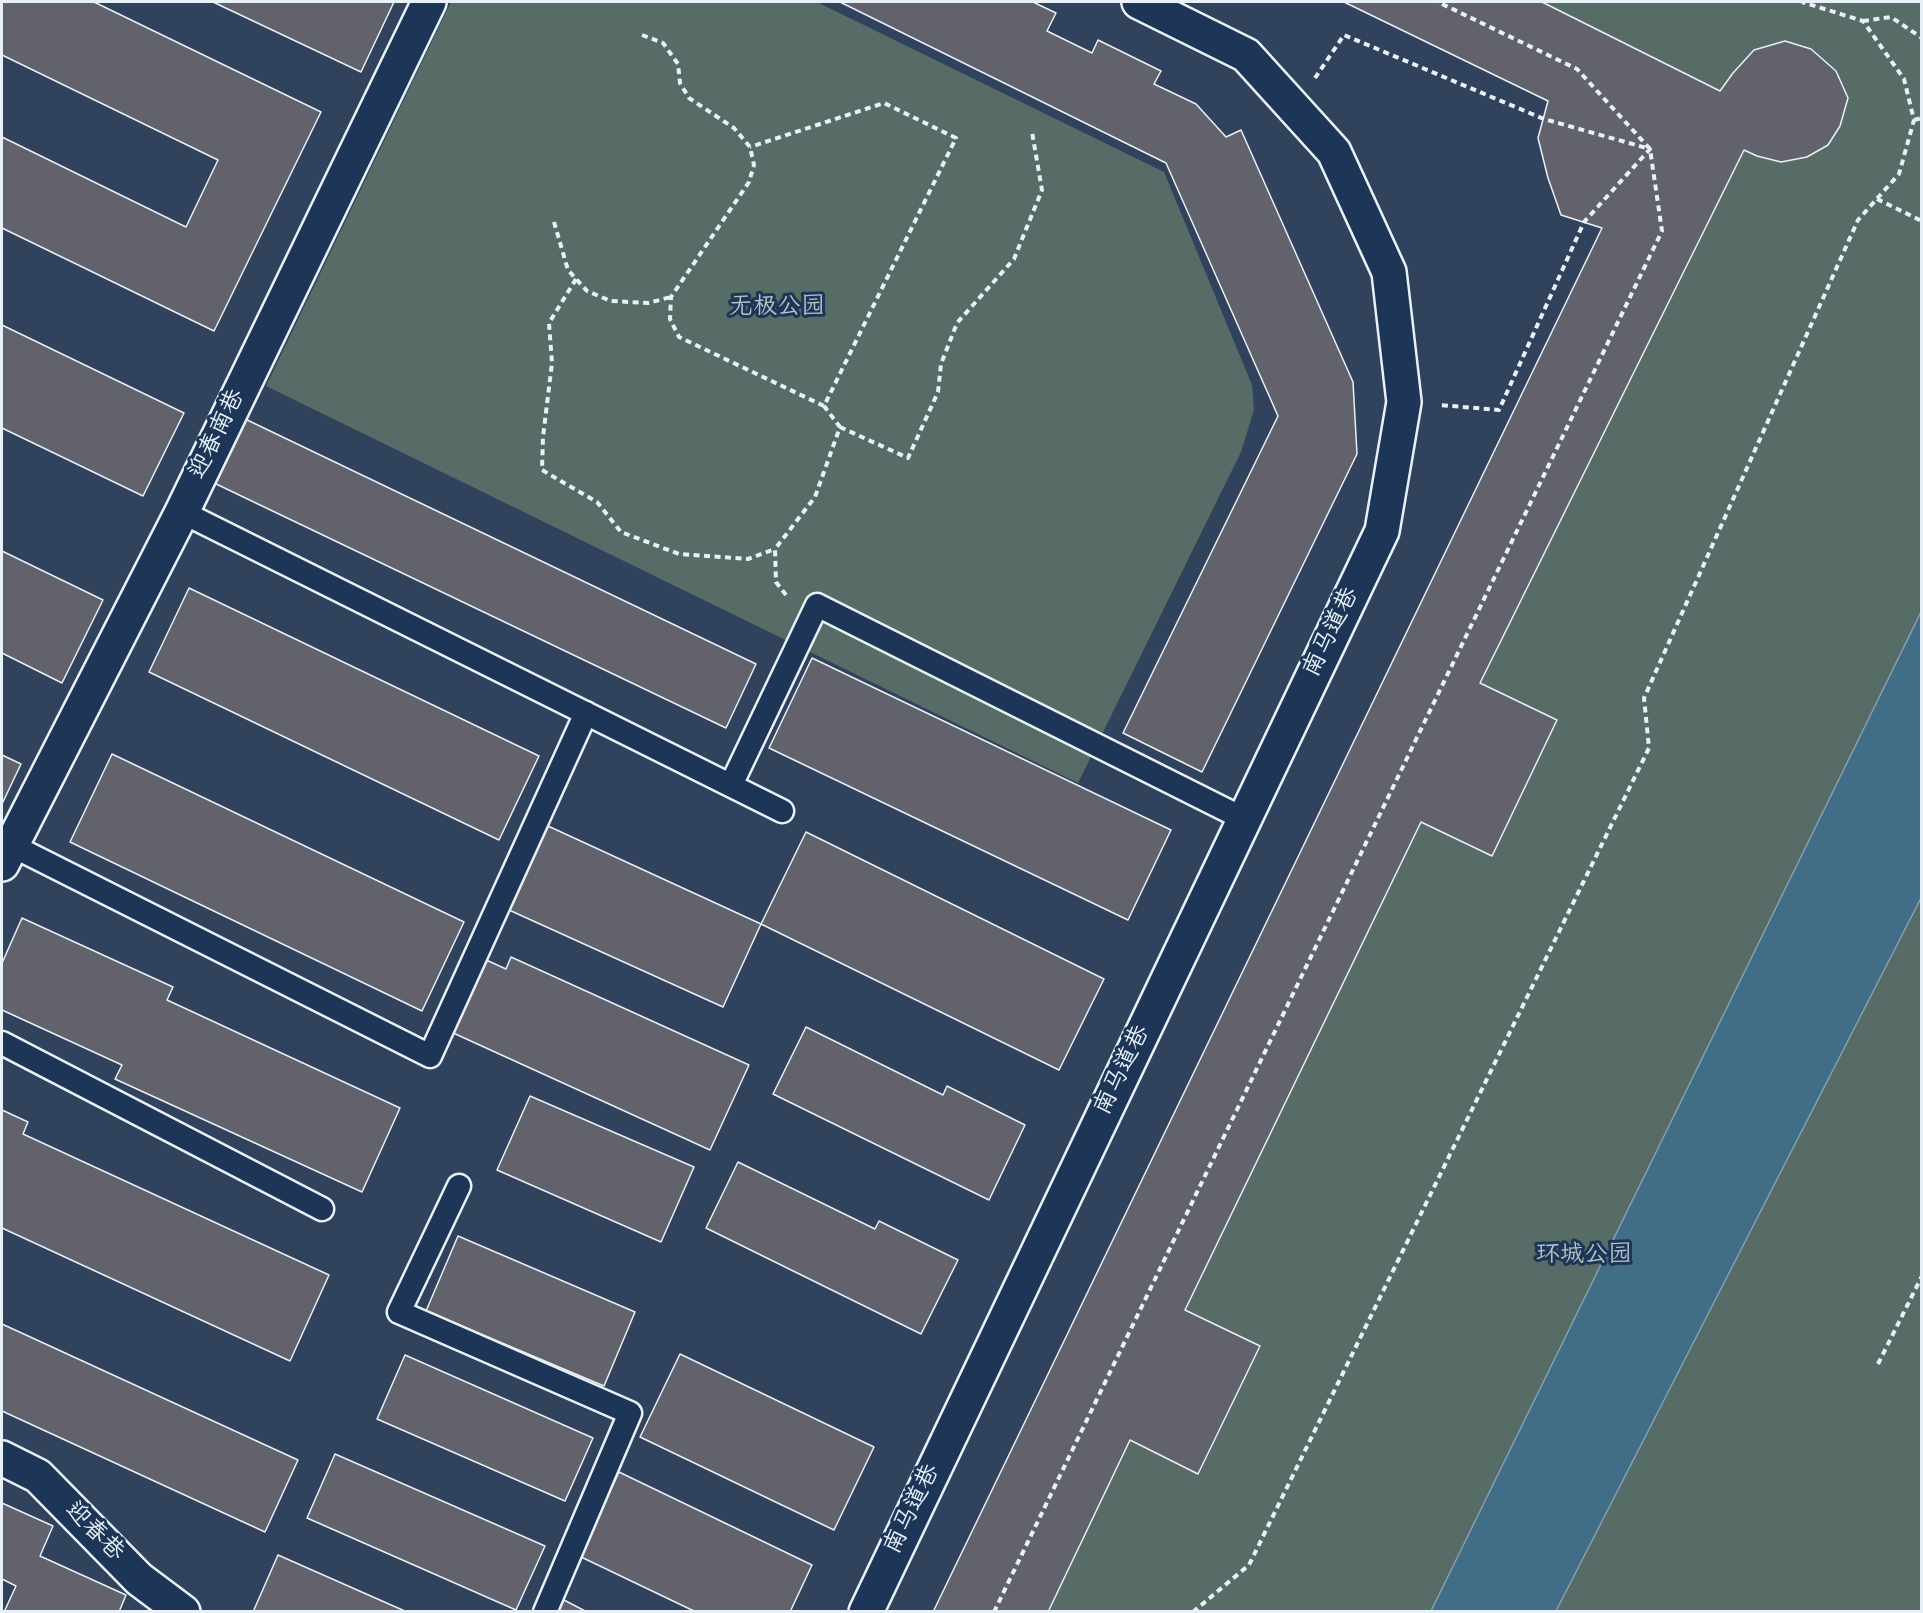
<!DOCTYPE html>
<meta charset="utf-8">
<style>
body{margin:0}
#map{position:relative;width:1923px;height:1613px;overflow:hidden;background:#31425d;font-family:"Indie Flower",sans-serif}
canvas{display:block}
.frame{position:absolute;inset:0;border:3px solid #e8f1f8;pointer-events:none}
</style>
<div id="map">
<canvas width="1923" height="1613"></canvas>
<div class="frame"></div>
</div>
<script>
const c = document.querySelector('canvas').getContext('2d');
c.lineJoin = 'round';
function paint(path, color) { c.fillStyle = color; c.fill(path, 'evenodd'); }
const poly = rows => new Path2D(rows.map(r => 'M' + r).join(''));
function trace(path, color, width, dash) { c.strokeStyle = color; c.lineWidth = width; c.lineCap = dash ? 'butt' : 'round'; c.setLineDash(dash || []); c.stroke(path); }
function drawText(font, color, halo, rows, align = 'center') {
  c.font = font + ' "Indie Flower","LXGW WenKai TC",sans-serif'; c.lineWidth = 6; c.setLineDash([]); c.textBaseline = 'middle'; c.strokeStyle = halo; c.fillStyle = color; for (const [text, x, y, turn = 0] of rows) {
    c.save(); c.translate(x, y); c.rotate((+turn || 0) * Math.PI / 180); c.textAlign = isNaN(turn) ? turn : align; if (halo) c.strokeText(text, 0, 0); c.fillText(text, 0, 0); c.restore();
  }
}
paint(poly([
 [451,2,817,2,1164,172,1252,385,1254,410,1241,452,1078,783,266,386],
 [1542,2,1921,2,1921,1611,1048,1612,1130,1440,1199,1474,1260,1347,1185,1310,1421,822,1492,856,1557,721,1480,683,1744,150,1757,156,1781,162,1807,157,1828,145,1840,126,1848,98,1836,71,1811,49,1785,41,1754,50,1733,73,1720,91]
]), '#576c67');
const water = poly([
 [1921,612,1921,898,1556,1611,1431,1611,1921,612]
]);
paint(water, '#416d87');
trace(water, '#84a2b4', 1.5);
const building = poly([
 [2,2,94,2,321,112,214,331,2,228,2,137,186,227,218,160,2,55,2,2],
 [213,2,394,2,361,72,213,2],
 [840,2,1033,2,1056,13,1047,31,1092,53,1098,40,1161,71,1154,84,1196,104,1226,137,1241,130,1353,382,1357,454,1202,772,1123,733,1278,416,1166,163,840,2],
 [1344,2,1542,2,1720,91,1733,73,1754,50,1785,41,1811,49,1836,71,1848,98,1840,126,1828,145,1807,157,1781,162,1757,156,1744,150,1480,683,1557,720,1492,856,1421,822,1185,1310,1260,1346,1198,1474,1130,1440,1048,1612,933,1612,1602,228,1561,215,1548,178,1538,138,1548,101,1344,2],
 [2,325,184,413,143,496,2,428,2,325],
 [243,418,756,664,726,728,212,482,243,418],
 [2,551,103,600,62,683,2,653,2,551],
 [189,588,539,756,499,840,149,672,189,588],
 [812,658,1171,830,1128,920,769,748,812,658],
 [112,754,464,922,422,1011,70,842,112,754],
 [2,755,21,764,2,804,2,755],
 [548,826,761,924,723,1007,509,910,548,826],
 [806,832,1104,979,1059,1070,761,924,806,832],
 [22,918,173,987,167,1000,400,1108,362,1192,115,1079,122,1065,2,1010,2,963,22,918],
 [511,957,749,1065,710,1150,451,1032,484,959,506,969,511,957],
 [806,1027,943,1095,947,1086,1025,1125,989,1200,773,1094,806,1027],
 [530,1096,694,1167,661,1242,497,1170,530,1096],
 [2,1110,28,1122,23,1134,329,1275,290,1361,2,1228,2,1110],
 [738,1162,875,1229,879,1221,958,1260,921,1334,706,1228,738,1162],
 [458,1236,635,1312,604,1386,426,1311,458,1236],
 [2,1324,298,1460,265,1532,2,1411,2,1324],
 [680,1354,874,1447,834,1530,640,1437,680,1354],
 [405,1355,593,1438,565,1501,377,1419,405,1355],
 [335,1454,545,1546,516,1610,307,1518,335,1454],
 [619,1472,812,1565,790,1612,696,1612,579,1556,619,1472],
 [2,1503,53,1526,40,1556,126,1595,119,1612,4,1612,16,1586,2,1579,2,1503],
 [278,1555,407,1612,253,1612,278,1555],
 [564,1600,587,1612,558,1612,564,1600]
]);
paint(building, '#61626b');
trace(building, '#e8f1f8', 1.5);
const lane = poly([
 [182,512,782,811],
 [731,785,817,605,1244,819],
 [11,845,430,1056,586,713],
 [2,1043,322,1209],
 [459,1186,399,1312,630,1413,545,1612]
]);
const street = poly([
 [2,864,182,512,429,2],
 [2,1458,38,1476,139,1579,183,1612]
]);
const secondary = poly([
 [866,1612,1382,531,1404,402,1389,272,1334,152,1246,55,1139,2]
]);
trace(lane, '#e8f1f8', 27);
trace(street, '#e8f1f8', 38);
trace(secondary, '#e8f1f8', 38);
trace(poly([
 [1863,21,1891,17,1922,38],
 [642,35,663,43,678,64,680,83,689,98,734,128,750,147,754,165,749,182,671,297,670,319,679,337,824,406,956,138,884,103,750,147],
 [1315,78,1344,35,1544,119,1650,149,1584,222,1499,410,1440,405],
 [1914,120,1922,118],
 [1877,199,1922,221],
 [554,222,568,270,587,291,611,301,648,303,671,297],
 [576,279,549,323,552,363,543,437,542,470,597,502,621,532,679,554,748,559,775,549],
 [840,427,908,458,938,392,941,364,957,323,1014,259,1042,190,1032,132],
 [786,595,776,582,775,549,815,497,840,427,824,406],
 [1878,1364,1922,1276],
 [994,1612,1662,231,1650,149,1577,69,1438,2],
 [1193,1612,1249,1565,1649,748,1644,698,1858,220,1899,174,1914,120,1904,79,1863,21,1802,2]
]), '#e8f1f8', 4, [6, 4.5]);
trace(lane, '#1d3557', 22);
trace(street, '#1d3557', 33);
trace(secondary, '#1d3557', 33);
drawText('24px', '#b5c2c5', '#1d3557', [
 ["无极公园",777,309],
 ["环城公园",1584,1257]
]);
drawText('24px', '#e8f1f8', '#1d3557', [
 ["迎春南巷",219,435,-64],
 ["南马道巷",1333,633,-64],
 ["南马道巷",1124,1071,-64],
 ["南马道巷",914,1510,-64],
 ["迎春巷",93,1533,45]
]);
</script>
